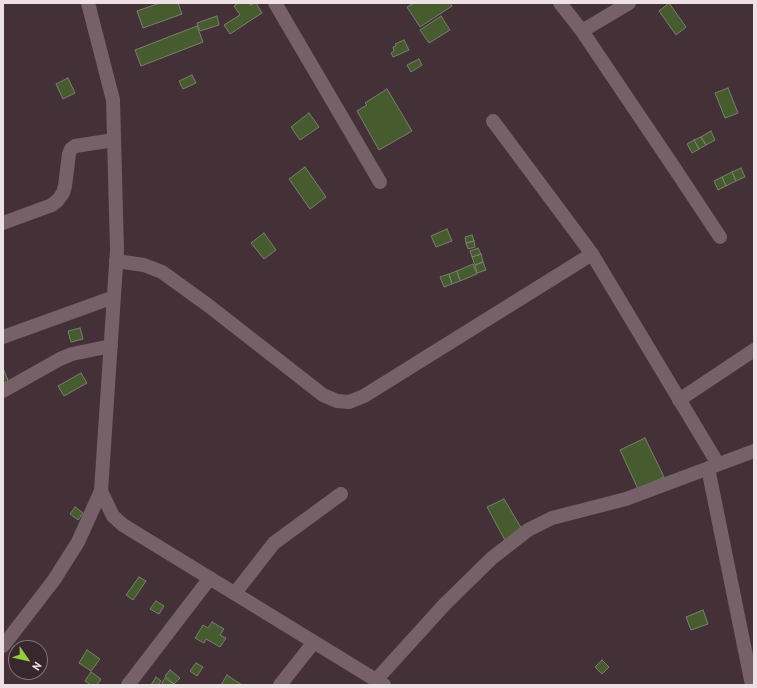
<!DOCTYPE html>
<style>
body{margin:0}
#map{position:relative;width:757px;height:688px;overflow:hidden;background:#443138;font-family:"PT Sans",sans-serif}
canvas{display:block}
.frame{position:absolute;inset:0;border:4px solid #ede1e5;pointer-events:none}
.north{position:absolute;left:8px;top:640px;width:40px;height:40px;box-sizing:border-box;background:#39272e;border:1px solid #817177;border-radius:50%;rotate:124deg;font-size:11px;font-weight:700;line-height:16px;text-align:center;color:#ede1e5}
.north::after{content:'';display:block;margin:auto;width:14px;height:18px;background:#93cc3d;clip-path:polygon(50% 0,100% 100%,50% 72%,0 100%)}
</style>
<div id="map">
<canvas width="757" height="688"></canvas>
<div class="frame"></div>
<div class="north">N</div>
</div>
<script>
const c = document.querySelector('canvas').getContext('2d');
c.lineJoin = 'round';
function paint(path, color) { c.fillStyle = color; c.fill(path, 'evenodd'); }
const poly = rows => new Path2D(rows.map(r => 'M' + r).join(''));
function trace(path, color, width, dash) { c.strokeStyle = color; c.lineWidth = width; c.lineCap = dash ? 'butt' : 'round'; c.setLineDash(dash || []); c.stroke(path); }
const building = poly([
 [160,3,178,3,182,14,143,28,137,11,160,3],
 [238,3,249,3,250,5,256,3,262,13,230,34,224,25,240,15,234,6,238,3],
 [414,3,450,3,452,6,420,27,407,7,414,3],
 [669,3,686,27,676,35,659,11,669,3],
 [217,16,219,25,200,31,197,23,217,16],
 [441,16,450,30,429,43,420,30,441,16],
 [197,26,203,42,141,66,135,50,197,26],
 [404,40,409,50,393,57,391,53,394,51,393,47,396,46,395,44,404,40],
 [419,59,422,65,411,72,407,65,419,59],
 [192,75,196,83,183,89,179,81,192,75],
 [68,78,75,93,63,99,56,84,68,78],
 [728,88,738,113,725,118,715,93,728,88],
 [387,89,412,131,379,150,357,111,367,105,365,103,387,89],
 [309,113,319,127,300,140,291,127,309,113],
 [711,131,715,140,706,145,701,137,711,131],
 [701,137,706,145,699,149,694,140,701,137],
 [694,140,699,149,692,153,687,144,694,140],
 [305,167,326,197,310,209,289,179,305,167],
 [741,168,745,177,736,181,732,172,741,168],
 [732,172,736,181,726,186,722,177,732,172],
 [722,177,726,186,718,190,714,181,722,177],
 [447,229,452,241,436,247,431,236,447,229],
 [264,233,276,250,264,259,251,243,264,233],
 [472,235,474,241,466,243,465,237,472,235],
 [474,241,475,247,468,249,466,243,474,241],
 [478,248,481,254,472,257,470,251,478,248],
 [481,254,483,262,475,265,472,257,481,254],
 [483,262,486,270,477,273,475,265,483,262],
 [473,264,477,274,460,281,457,271,473,264],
 [457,271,460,281,452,284,449,274,457,271],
 [449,274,452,284,444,287,440,277,449,274],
 [80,328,83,339,71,342,68,331,80,328],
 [3,368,9,383,3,385,3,368],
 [81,373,87,383,64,396,58,386,81,373],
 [645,438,664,477,638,489,620,450,645,438],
 [504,499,523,531,506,542,487,507,504,499],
 [75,507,83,513,78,520,70,514,75,507],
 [139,577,146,581,133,600,126,595,139,577],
 [156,601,164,606,159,614,150,609,156,601],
 [703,610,708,624,691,630,686,617,703,610],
 [212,622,224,629,220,635,226,638,220,647,206,639,204,643,195,638,203,625,208,628,212,622],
 [87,650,100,659,91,671,79,663,87,650],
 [602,660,609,667,602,674,595,667,602,660],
 [196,663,203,667,197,676,190,671,196,663],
 [170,670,180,678,174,684,165,676,170,670],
 [91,672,101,679,97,685,91,685,85,681,91,672],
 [227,675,242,685,221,685,227,675],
 [156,677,161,681,158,685,151,685,156,677],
 [165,678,175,685,161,685,165,678]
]);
paint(building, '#475c2e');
trace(building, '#77806d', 1);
trace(poly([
 [275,3,380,182],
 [560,3,582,31,675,169,720,237],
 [582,31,629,3],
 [493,121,592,254,718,464],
 [3,223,52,205,58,200,63,193,65,186,69,154,71,149,75,146,114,140],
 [116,261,144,265,162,272,209,306,323,395,337,401,349,402,364,396,592,254],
 [3,337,114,297],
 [3,391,60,359,72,354,111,346],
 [679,400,754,350],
 [708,468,752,685],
 [101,491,113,516,123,525,384,685],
 [235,593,274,543,341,494],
 [3,646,54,580,78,542,101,491,117,250,113,100,88,3],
 [376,680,445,604,492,558,528,530,552,518,626,499,754,451],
 [128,685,210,578],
 [280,685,314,642]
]), '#766168', 14);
</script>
